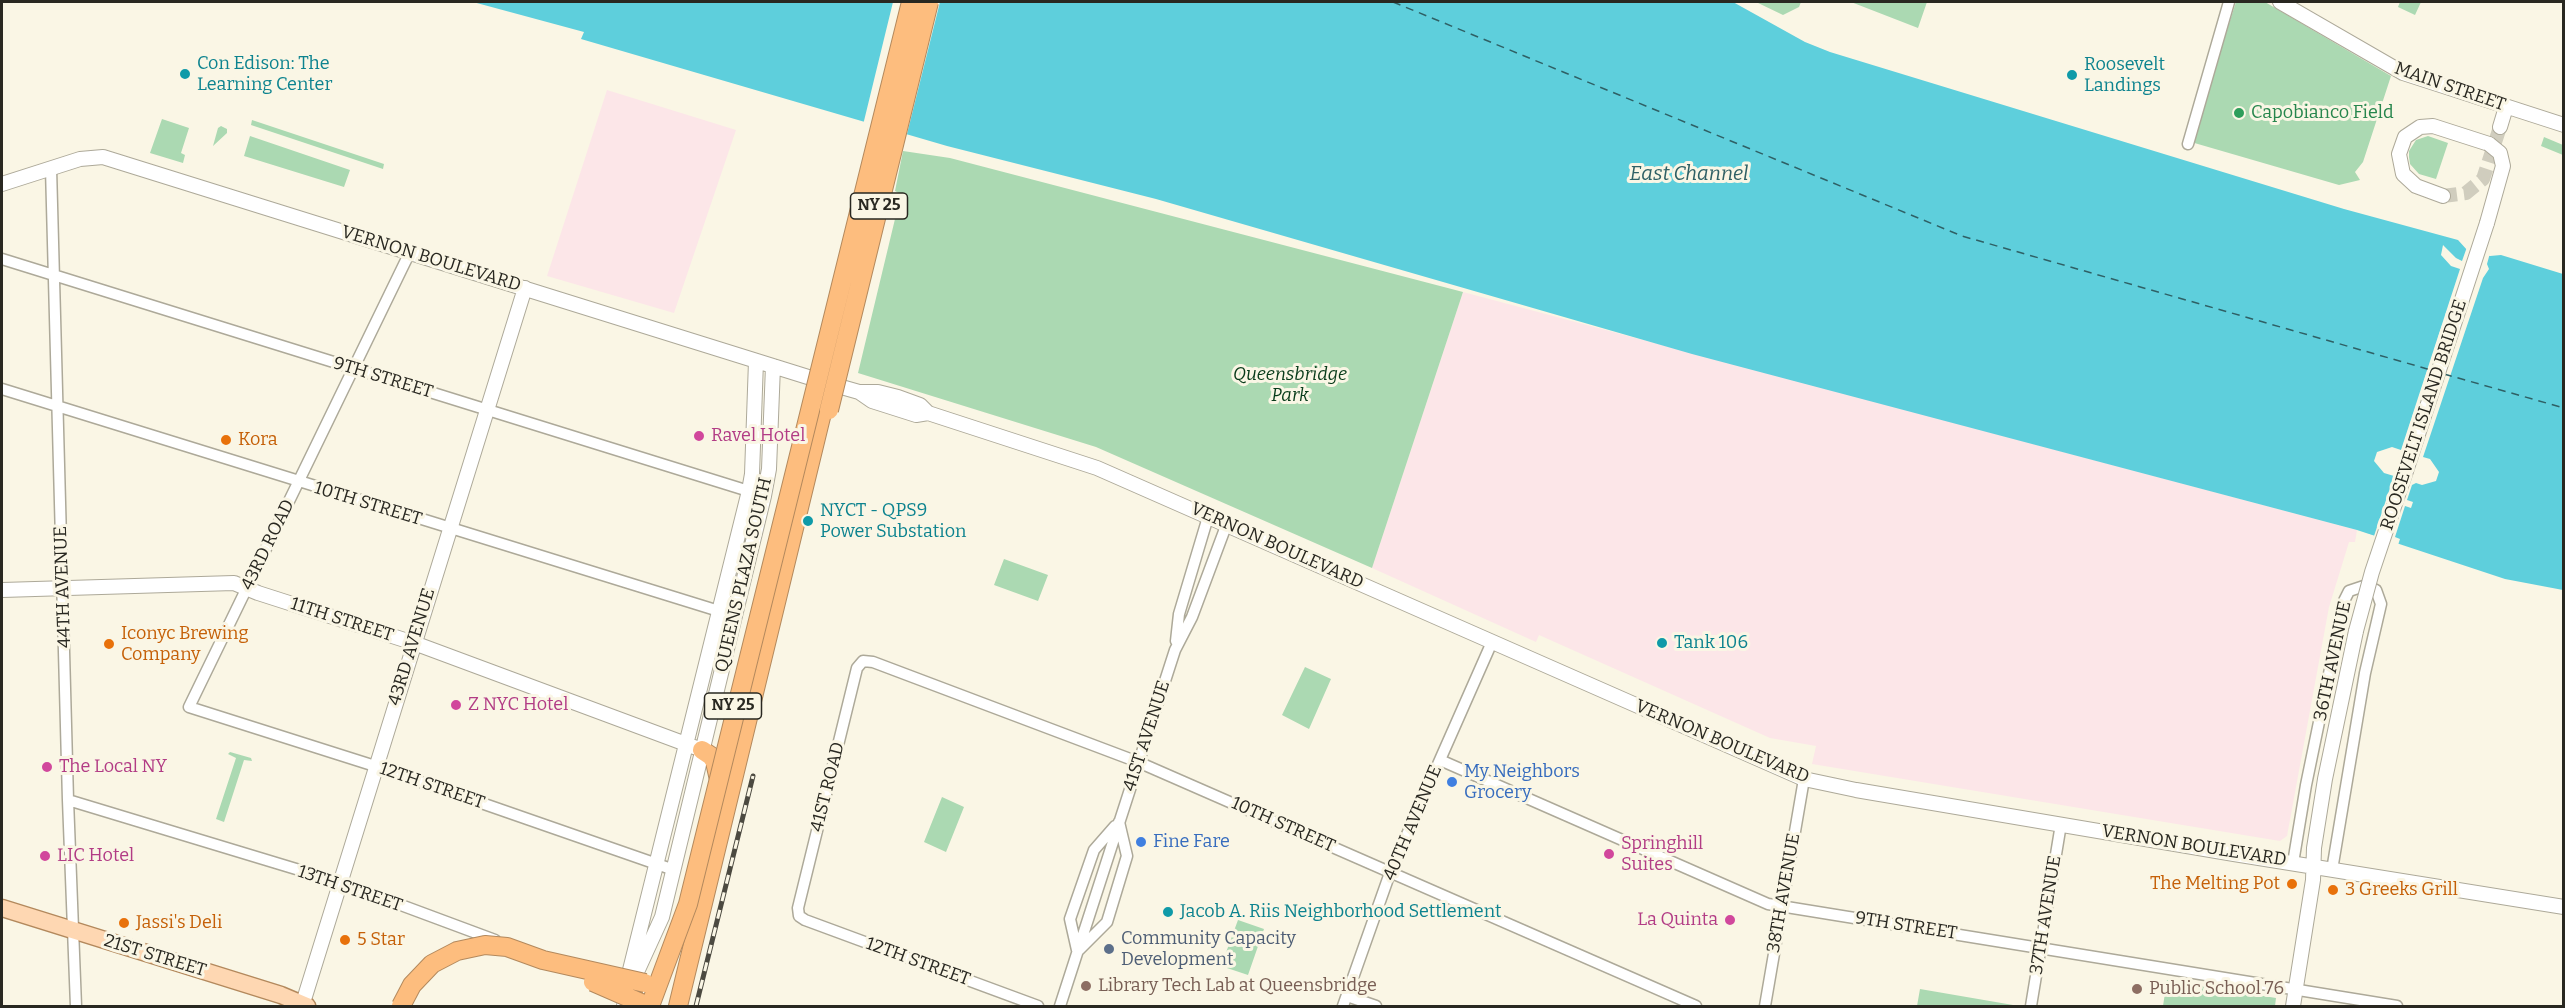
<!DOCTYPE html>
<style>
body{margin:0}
#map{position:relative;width:2565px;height:1008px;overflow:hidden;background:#faf6e5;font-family:Bitter,serif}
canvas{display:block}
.frame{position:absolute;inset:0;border:3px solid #292821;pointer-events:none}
</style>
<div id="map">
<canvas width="2565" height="1008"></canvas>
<div class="frame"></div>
</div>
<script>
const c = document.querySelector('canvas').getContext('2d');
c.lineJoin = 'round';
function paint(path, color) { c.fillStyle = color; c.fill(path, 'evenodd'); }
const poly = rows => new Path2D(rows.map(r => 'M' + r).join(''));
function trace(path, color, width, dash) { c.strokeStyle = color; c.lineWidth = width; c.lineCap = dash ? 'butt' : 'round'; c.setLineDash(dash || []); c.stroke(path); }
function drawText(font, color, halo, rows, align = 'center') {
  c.font = font + ' Bitter,serif'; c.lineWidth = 6; c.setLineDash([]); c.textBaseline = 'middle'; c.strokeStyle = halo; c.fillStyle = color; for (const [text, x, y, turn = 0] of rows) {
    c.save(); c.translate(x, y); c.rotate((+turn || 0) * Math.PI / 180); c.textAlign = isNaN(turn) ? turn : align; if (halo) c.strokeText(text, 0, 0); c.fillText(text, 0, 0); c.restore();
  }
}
paint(poly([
 [607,90,736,130,674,313,547,276],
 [1463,292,2357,530,2355,542,2349,542,2329,607,2287,836,2280,841,1812,764,1816,746,1770,738,1539,635,1536,642,1372,568]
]), '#fce6e8');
paint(poly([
 [1756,2,1801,2,1799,7,1783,15],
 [1851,2,1927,2,1918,28],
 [2236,2,2265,2,2391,76,2363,162,2355,172,2360,180,2339,185,2191,142],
 [2400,2,2421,2,2415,15,2398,7],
 [162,119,189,128,181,153,185,155,183,163,150,153],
 [252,120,384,164,383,169,251,125],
 [221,126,227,129,227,133,213,146,218,128],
 [250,136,350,170,344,187,244,156],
 [2428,136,2448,143,2436,179,2419,174,2410,164,2409,157,2409,151,2416,140],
 [2544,137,2563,145,2563,155,2541,146],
 [903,151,950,158,1463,292,1372,568,1096,447,858,373,901,194,895,191],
 [1004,559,1048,575,1038,601,994,585],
 [1305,667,1331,679,1309,729,1282,715],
 [230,752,251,758,252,761,244,760,224,822,216,819,236,758,228,754],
 [942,797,964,807,946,852,924,842],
 [1238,920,1264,929,1248,975,1221,966],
 [2167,980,2276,998,2275,1006,2163,1006],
 [1920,989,2013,1005,2012,1006,1917,1006]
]), '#abd9b2');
paint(poly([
 [473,2,1733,2,1805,42,1830,52,2344,209,2458,240,2468,251,2490,256,2501,255,2563,274,2563,590,2505,579,2357,530,1692,354,1156,199,947,146,581,39,584,32]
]), '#5ecfdc');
paint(poly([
 [893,2,940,2,906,138,863,125],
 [2443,245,2456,258,2462,261,2467,247,2490,253,2487,264,2489,269,2483,278,2423,457,2430,459,2439,472,2436,481,2422,485,2416,483,2412,485,2407,500,2413,502,2411,508,2405,506,2395,537,2400,539,2398,545,2392,545,2366,537,2367,534,2374,536,2394,476,2384,473,2374,461,2377,452,2392,447,2401,450,2460,269,2451,266,2441,255]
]), '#faf6e5');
trace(poly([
 [1393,2,1962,236,2431,370],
 [2444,374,2564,408]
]), '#2f6065', 1.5, [8, 6]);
trace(poly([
 [2443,196,2466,193,2483,179,2500,127]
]), '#d0cdbe', 14, [14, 7]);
const street = poly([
 [2188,144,2229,2],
 [51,168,68,800,76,1006],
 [410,252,189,707,375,766,674,870],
 [2,259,755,493],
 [2,389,735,616],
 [1176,641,1179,614,1208,517],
 [1440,760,1768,904,2397,1006],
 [68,800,339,882,495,940],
 [2293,863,2306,785,2344,601,2349,591,2364,586,2376,590,2381,604,2365,673,2332,870],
 [1077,950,1070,919,1094,850,1115,826],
 [1079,950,1107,922,1127,856,1119,822],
 [1347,996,1376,1006],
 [1038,1006,805,920,799,916,798,908,857,668,863,661,873,662,1138,762,1696,1006],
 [1060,1006,1175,650,1192,617,1226,526],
 [1343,1006,1390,873,1492,642],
 [1765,1006,1804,779],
 [2031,1006,2061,824]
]);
const secondary = poly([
 [2280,2,2403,73,2564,125],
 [2500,127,2506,107],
 [2,184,80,159,103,157,824,382,859,392,878,392,898,397,920,405,928,413],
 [2443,196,2416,186,2403,174,2399,154,2405,137,2420,127,2433,126,2489,144],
 [859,392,872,401,916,415,928,413,1097,468,1804,779,1856,790,2234,854,2564,907],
 [2406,471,2487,223],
 [2,590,234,583,258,593,414,643,702,750],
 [636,974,662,917,764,496,769,469,773,366],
 [302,1006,525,288],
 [624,1006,630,970,749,491,752,474,756,361],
 [2293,1006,2313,880,2314,848,2325,779,2356,631]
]);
const primary = poly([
 [2,908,281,995,307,1006]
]);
const highway = poly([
 [702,750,711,756,715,762,720,784],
 [678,1006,823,409]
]);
trace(street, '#ada999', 13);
trace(secondary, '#ada999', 16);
trace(primary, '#b3895d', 19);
trace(highway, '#b3895d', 20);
trace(street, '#fff', 10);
trace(secondary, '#fff', 14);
trace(primary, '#fed7b2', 16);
trace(highway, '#fdbd7e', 18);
const rail = poly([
 [696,1006,753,776]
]);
trace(rail, '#4c4a41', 5);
trace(rail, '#faf6e5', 3, [9]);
const secondaryBridge = poly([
 [2487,223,2503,166,2500,153,2489,144],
 [2356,631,2372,572,2406,471]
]);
const highwayBridge = poly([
 [829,410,929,2],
 [593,982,641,1003],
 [401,1006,412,985,432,964,457,951,485,945,507,947,543,960,645,983],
 [650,1006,688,904,911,2]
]);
trace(secondaryBridge, '#ada999', 16, []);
trace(highwayBridge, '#b3895d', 20, []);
trace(secondaryBridge, '#fff', 14);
trace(highwayBridge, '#fdbd7e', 18);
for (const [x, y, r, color] of [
 [185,74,6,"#0f9aa8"],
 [2072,75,6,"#0f9aa8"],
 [2239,113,6,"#2e9e5b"],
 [699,436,6,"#d1479c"],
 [226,440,6,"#e8710a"],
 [808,521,6,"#0f9aa8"],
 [1662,643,6,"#0f9aa8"],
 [109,644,6,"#e8710a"],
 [456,705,6,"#d1479c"],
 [47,767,6,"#d1479c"],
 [1452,782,6,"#3f7fe0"],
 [1141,842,6,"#3f7fe0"],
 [1609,854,6,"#d1479c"],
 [45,856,6,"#d1479c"],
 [2292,884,6,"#e8710a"],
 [2333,890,6,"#e8710a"],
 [1168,912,6,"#0f9aa8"],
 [1730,920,6,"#d1479c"],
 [124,923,6,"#e8710a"],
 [345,940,6,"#e8710a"],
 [1109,949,6,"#5c6f8a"],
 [1086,986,6,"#8d6e63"],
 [2137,989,6,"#8d6e63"]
]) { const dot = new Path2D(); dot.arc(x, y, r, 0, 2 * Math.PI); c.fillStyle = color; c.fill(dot); trace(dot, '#faf6e5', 2); }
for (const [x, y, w] of [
 [879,206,57],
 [733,706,57]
]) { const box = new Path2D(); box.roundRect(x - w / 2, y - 13, w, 26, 4.5); c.fillStyle = '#faf6e5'; c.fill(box); trace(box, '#292821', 1.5); }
drawText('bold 16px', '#292821', null, [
 ["NY 25",879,206],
 ["NY 25",733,706]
]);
drawText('18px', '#0d838f', '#faf6e5', [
 ["Con Edison: The",197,64],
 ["Learning Center",197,85],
 ["Roosevelt",2084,65],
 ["Landings",2084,86],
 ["NYCT - QPS9",820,511],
 ["Power Substation",820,532],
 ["Tank 106",1674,643],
 ["Jacob A. Riis Neighborhood Settlement",1180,912]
], 'left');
drawText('18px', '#292821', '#faf6e5', [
 ["MAIN STREET",2450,87,19],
 ["VERNON BOULEVARD",431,259,17],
 ["9TH STREET",383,378,17],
 ["ROOSEVELT ISLAND BRIDGE",2424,415,-72],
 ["10TH STREET",368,504,17],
 ["43RD ROAD",268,545,-64],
 ["VERNON BOULEVARD",1277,546,24],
 ["QUEENS PLAZA SOUTH",744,575,-77],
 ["44TH AVENUE",63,587,-92],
 ["11TH STREET",342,620,18],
 ["43RD AVENUE",412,647,-73],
 ["36TH AVENUE",2333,661,-78],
 ["41ST AVENUE",1147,736,-72],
 ["VERNON BOULEVARD",1722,742,23],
 ["12TH STREET",432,786,19],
 ["41ST ROAD",828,787,-76],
 ["40TH AVENUE",1413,823,-67],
 ["10TH STREET",1283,825,24],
 ["VERNON BOULEVARD",2194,846,9],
 ["13TH STREET",350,889,19],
 ["38TH AVENUE",1784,893,-80],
 ["37TH AVENUE",2046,915,-81],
 ["9TH STREET",1906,926,9],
 ["21ST STREET",155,956,17],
 ["12TH STREET",918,962,20]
]);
drawText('18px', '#27864d', '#faf6e5', [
 ["Capobianco Field",2251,113]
], 'left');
drawText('italic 18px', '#073b19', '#faf6e5', [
 ["Queensbridge",1290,375],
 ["Park",1290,396]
]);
drawText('18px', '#b23c85', '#faf6e5', [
 ["Ravel Hotel",711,436],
 ["Z NYC Hotel",468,705],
 ["The Local NY",59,767],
 ["Springhill",1621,844],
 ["Suites",1621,865],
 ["LIC Hotel",57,856],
 ["La Quinta",1718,920,"right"]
], 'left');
drawText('18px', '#c56008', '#faf6e5', [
 ["Kora",238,440],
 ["Iconyc Brewing",121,634],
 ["Company",121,655],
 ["The Melting Pot",2280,884,"right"],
 ["3 Greeks Grill",2345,890],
 ["Jassi's Deli",136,923],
 ["5 Star",357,940]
], 'left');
drawText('18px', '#366cbe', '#faf6e5', [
 ["My Neighbors",1464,772],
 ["Grocery",1464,793],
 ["Fine Fare",1153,842]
], 'left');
drawText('18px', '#4e5e75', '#faf6e5', [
 ["Community Capacity",1121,939],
 ["Development",1121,960]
], 'left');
drawText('18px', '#785e54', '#faf6e5', [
 ["Library Tech Lab at Queensbridge",1098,986],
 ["Public School 76",2149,989]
], 'left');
drawText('italic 20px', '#2f6065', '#faf6e5', [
 ["East Channel",1689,174]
]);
</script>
